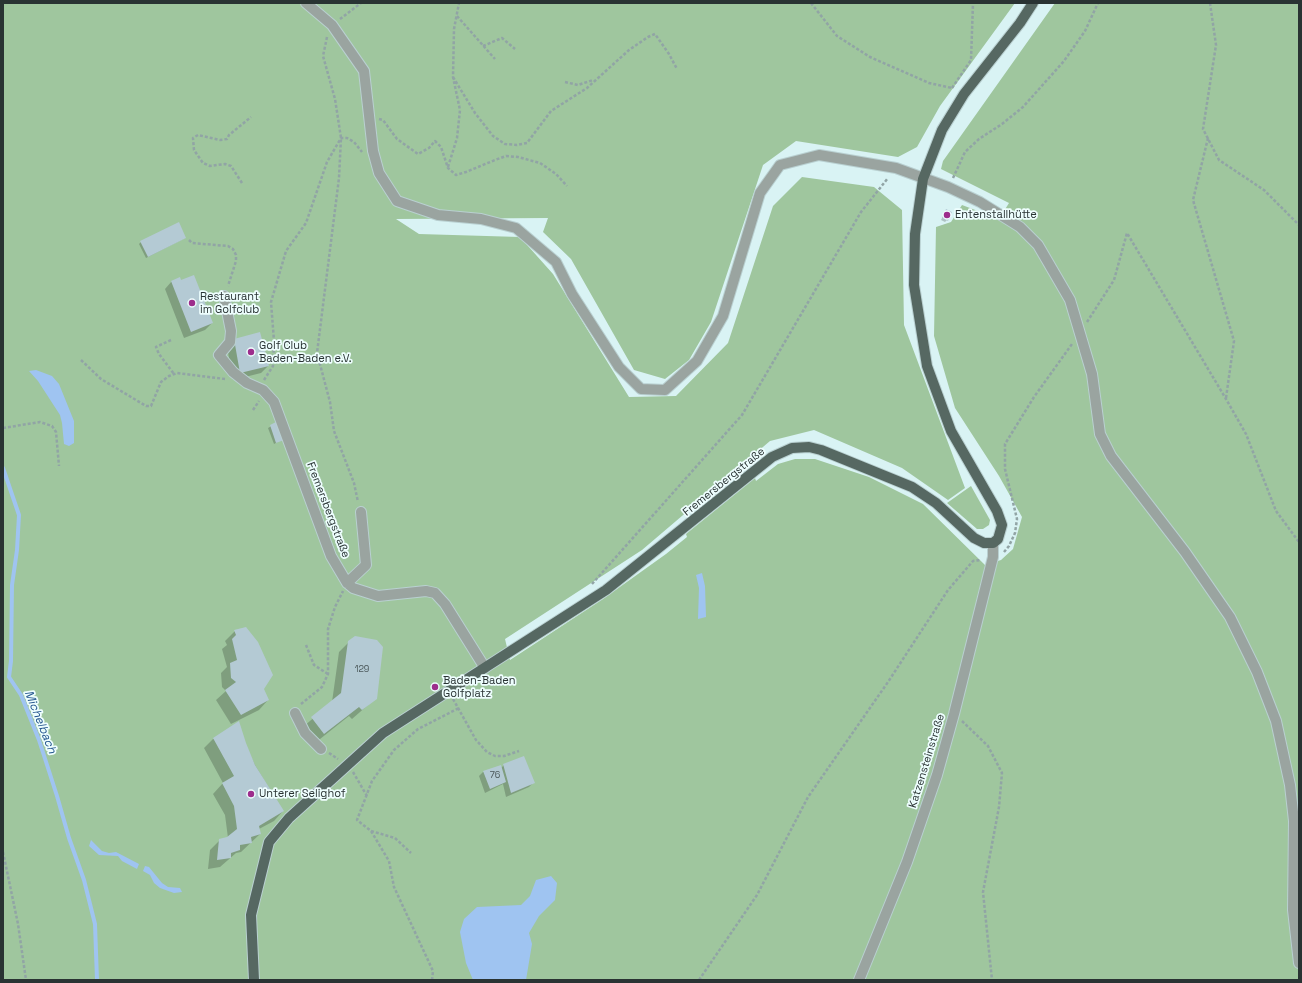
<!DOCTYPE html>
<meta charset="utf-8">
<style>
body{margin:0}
#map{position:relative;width:1302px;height:983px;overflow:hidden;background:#d9f3f4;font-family:"Space Grotesk",sans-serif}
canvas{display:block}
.frame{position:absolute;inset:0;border:4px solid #293333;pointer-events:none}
</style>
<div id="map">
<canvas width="1302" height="983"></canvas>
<div class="frame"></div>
</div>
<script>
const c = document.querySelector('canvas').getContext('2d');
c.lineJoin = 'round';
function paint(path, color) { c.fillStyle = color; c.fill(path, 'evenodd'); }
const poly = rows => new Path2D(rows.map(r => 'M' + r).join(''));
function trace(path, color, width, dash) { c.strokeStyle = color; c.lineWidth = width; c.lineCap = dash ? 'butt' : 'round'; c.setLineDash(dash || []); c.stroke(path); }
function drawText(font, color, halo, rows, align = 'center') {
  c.font = font + ' "Space Grotesk",sans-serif'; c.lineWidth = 3.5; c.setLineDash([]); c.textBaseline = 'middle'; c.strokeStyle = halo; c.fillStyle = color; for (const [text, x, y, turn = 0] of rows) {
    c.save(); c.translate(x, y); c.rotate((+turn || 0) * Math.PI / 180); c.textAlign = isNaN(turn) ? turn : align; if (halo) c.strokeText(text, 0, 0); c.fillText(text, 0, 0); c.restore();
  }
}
paint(poly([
 [3,3,1015,3,940,106,917,147,898,157,796,141,763,165,711,322,689,360,665,379,634,370,571,259,543,232,548,218,396,219,419,234,520,237,553,274,629,397,676,396,728,343,773,206,802,177,874,187,902,210,904,325,965,488,948,500,902,468,814,430,770,441,642,550,505,639,510,660,603,599,666,554,687,537,686,534,755,478,756,481,778,464,795,459,815,459,869,477,923,504,985,565,1001,560,1013,549,1022,517,999,476,955,408,934,336,936,227,951,222,962,205,999,219,1009,203,941,169,943,161,1055,3,1299,3,1299,980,3,980],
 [971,486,990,520,989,525,983,529,977,529,947,503]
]), '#9fc69e');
paint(poly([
 [36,370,52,376,59,384,74,421,74,443,69,446,64,444,62,423,60,415,38,381,29,371],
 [702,573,705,586,706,617,698,619,699,588,696,575],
 [91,840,102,851,109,853,116,852,139,864,137,869,122,861,118,856,99,855,89,846],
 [145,866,149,867,162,883,168,887,180,888,182,892,174,893,160,888,154,883,150,875,143,871],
 [551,876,557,883,555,900,539,916,529,933,532,944,526,980,473,980,466,963,460,932,464,919,477,907,521,905,530,896,536,880]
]), '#9fc4f1');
paint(poly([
 [946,211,947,220,945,222,941,220],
 [185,238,146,258,139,244,141,242],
 [172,281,212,323,205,330,184,338,165,289],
 [234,339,268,366,261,373,233,380,227,347],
 [277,423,283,439,274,444,268,428],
 [235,631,268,700,259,710,231,724,216,700,226,691,222,687,221,673,227,667,222,649,227,645,225,641],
 [349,642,376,698,352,719,349,716,315,743,303,727,332,702,339,652],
 [213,739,245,744,255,765,283,811,274,821,259,829,260,834,241,852,236,853,220,867,208,869,210,850,220,840,228,838,225,815,213,794,223,783,204,748],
 [504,765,533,783,529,787,506,797,503,784,485,793,479,776,483,772,501,768]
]), '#0003');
trace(poly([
 [3,468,19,515,17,550,12,585,11,661,9,677,21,695,39,740,57,796,69,838,84,880,95,924,97,980]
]), '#9fc4f1', 4);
paint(poly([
 [946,209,952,212,948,221,942,218],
 [179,222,186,238,148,257,140,241],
 [194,275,213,323,191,332,171,281,180,277,181,280],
 [260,332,269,366,240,373,234,339],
 [278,421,284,440,276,443,270,425],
 [246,627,258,642,273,675,264,689,269,700,241,715,225,690,236,682,231,678,230,663,237,660,232,639,236,635,234,630],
 [355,636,377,640,383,647,377,699,362,710,359,707,324,734,311,717,341,693,348,641],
 [239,721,246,743,255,765,284,811,259,826,261,834,251,837,252,843,240,845,240,850,231,853,231,858,217,860,219,839,227,837,237,829,234,806,222,783,234,776,213,738],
 [524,756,535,783,511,793,503,764],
 [501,765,506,782,490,789,483,771]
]), '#b4cad4');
const minor = poly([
 [306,3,332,25,364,71,373,151,379,173,397,201,438,215,481,219,516,228,556,262,572,294,619,367,641,389,665,390,697,361,723,316,760,193,780,165,819,155,896,168,948,187,980,202,1020,227,1038,245,1070,300,1092,374,1100,434,1111,456,1185,552,1230,617,1257,672,1276,721,1290,785,1294,821,1293,910,1299,963],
 [224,296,231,331,230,342,219,355,233,372,247,383,263,390,274,402,331,556,347,583,353,588,378,596,426,591,435,593,445,604,485,668],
 [347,583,366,565,361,512],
 [295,713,305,733,321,749],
 [859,980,907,862,937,775,954,714,993,557,993,543]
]);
const major = poly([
 [254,980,251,915,269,842,289,818,383,733,606,590,772,457,792,448,809,447,821,450,912,487,936,503,974,538,984,543,993,543,998,539,1002,525,997,511,951,431,927,366,914,285,915,234,923,179,942,130,964,94,1020,23,1033,3]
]);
trace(minor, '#b9d0d1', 12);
trace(major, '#b9d0d1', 12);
trace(poly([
 [811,3,837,36,870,57,929,83,952,88],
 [1210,3,1216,45,1203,129,1219,160,1264,190,1299,225],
 [457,16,495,59],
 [340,19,361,3],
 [327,37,323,56,335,99,341,138,339,178,317,353,330,402,334,431,354,483,358,502],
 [483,46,502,38,515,49],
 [453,77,475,113,493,136,505,144,517,145,527,143,551,111,587,88,629,50,648,37,655,34,669,54,677,69],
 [565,82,578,85,593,80],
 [952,88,971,60,973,3],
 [379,119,383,120,397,139,418,154,429,148,435,141,441,147,448,168,456,175,466,172,495,160,506,156,518,157,540,163,556,174,567,186],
 [1208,138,1193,200,1234,341,1226,398],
 [448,167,457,138,460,110,453,77,454,29,459,3],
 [953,178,965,152,979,139,1002,124,1023,107,1064,61,1085,31,1098,3],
 [242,183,231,166,225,164,210,166,203,163,194,150,193,138,198,135,220,140,227,139,229,135,251,117],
 [189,240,192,243,228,246,233,249,236,255,236,261,228,286],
 [1087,322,1114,280,1127,233,1226,399,1246,434,1276,511,1299,542],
 [171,340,156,347,159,354,174,374],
 [81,360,101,379,146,406,151,406,161,382,169,376,177,373,225,379],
 [264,380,273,366,274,341,271,302,286,251,306,223,327,162,341,138,347,138,354,142,362,152],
 [253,410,259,401],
 [3,428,40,422,52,426,56,432,59,466],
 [1004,552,1009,546,1015,533,1017,519,1005,469,1005,444,1034,397,1072,344],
 [592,584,742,415,861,212,888,178],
 [306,645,314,665,328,674],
 [453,699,476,740,487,752,495,756,504,756,519,751],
 [301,704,322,687,328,674,328,629,335,607,343,591],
 [962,721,988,746,1002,773,999,807,983,892,992,980],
 [329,753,338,759],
 [353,772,367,796],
 [371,831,395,838,411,853],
 [3,852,18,924,26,980],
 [432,980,433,971,394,887,389,861,371,831,357,820,372,781,394,750,418,729,459,708],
 [699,980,757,895,808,797,888,682,948,590,973,561,981,560]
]), '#91a4a5', 2.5, [3, 2]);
trace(minor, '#9aa4a0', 10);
trace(major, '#566862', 10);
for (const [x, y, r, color] of [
 [947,215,4,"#9d2d8c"],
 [192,303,4,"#9d2d8c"],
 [251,352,4,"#9d2d8c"],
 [435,687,4,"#9d2d8c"],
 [251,794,4,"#9d2d8c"]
]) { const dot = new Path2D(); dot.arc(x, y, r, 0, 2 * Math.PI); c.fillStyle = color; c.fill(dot); trace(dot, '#eefefe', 1.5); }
drawText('9px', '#4c595b', null, [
 ["129",362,670],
 ["76",495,776]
]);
drawText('11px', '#293333', '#eefefe', [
 ["Entenstallhütte",955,215],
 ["Restaurant",200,297],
 ["im Golfclub",200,310],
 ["Golf Club",259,346],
 ["Baden-Baden e.V.",259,359],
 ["Baden-Baden",443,681],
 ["Golfplatz",443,694],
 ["Unterer Selighof",259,794]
], 'left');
drawText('11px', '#293333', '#eefefe', [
 ["Fremersbergstraße",724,482,-39],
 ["Fremersbergstraße",328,510,69],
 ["Katzensteinstraße",927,761,-73]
]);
drawText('italic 12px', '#24568e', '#eefefe', [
 ["Michelbach",40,722,68]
]);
</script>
